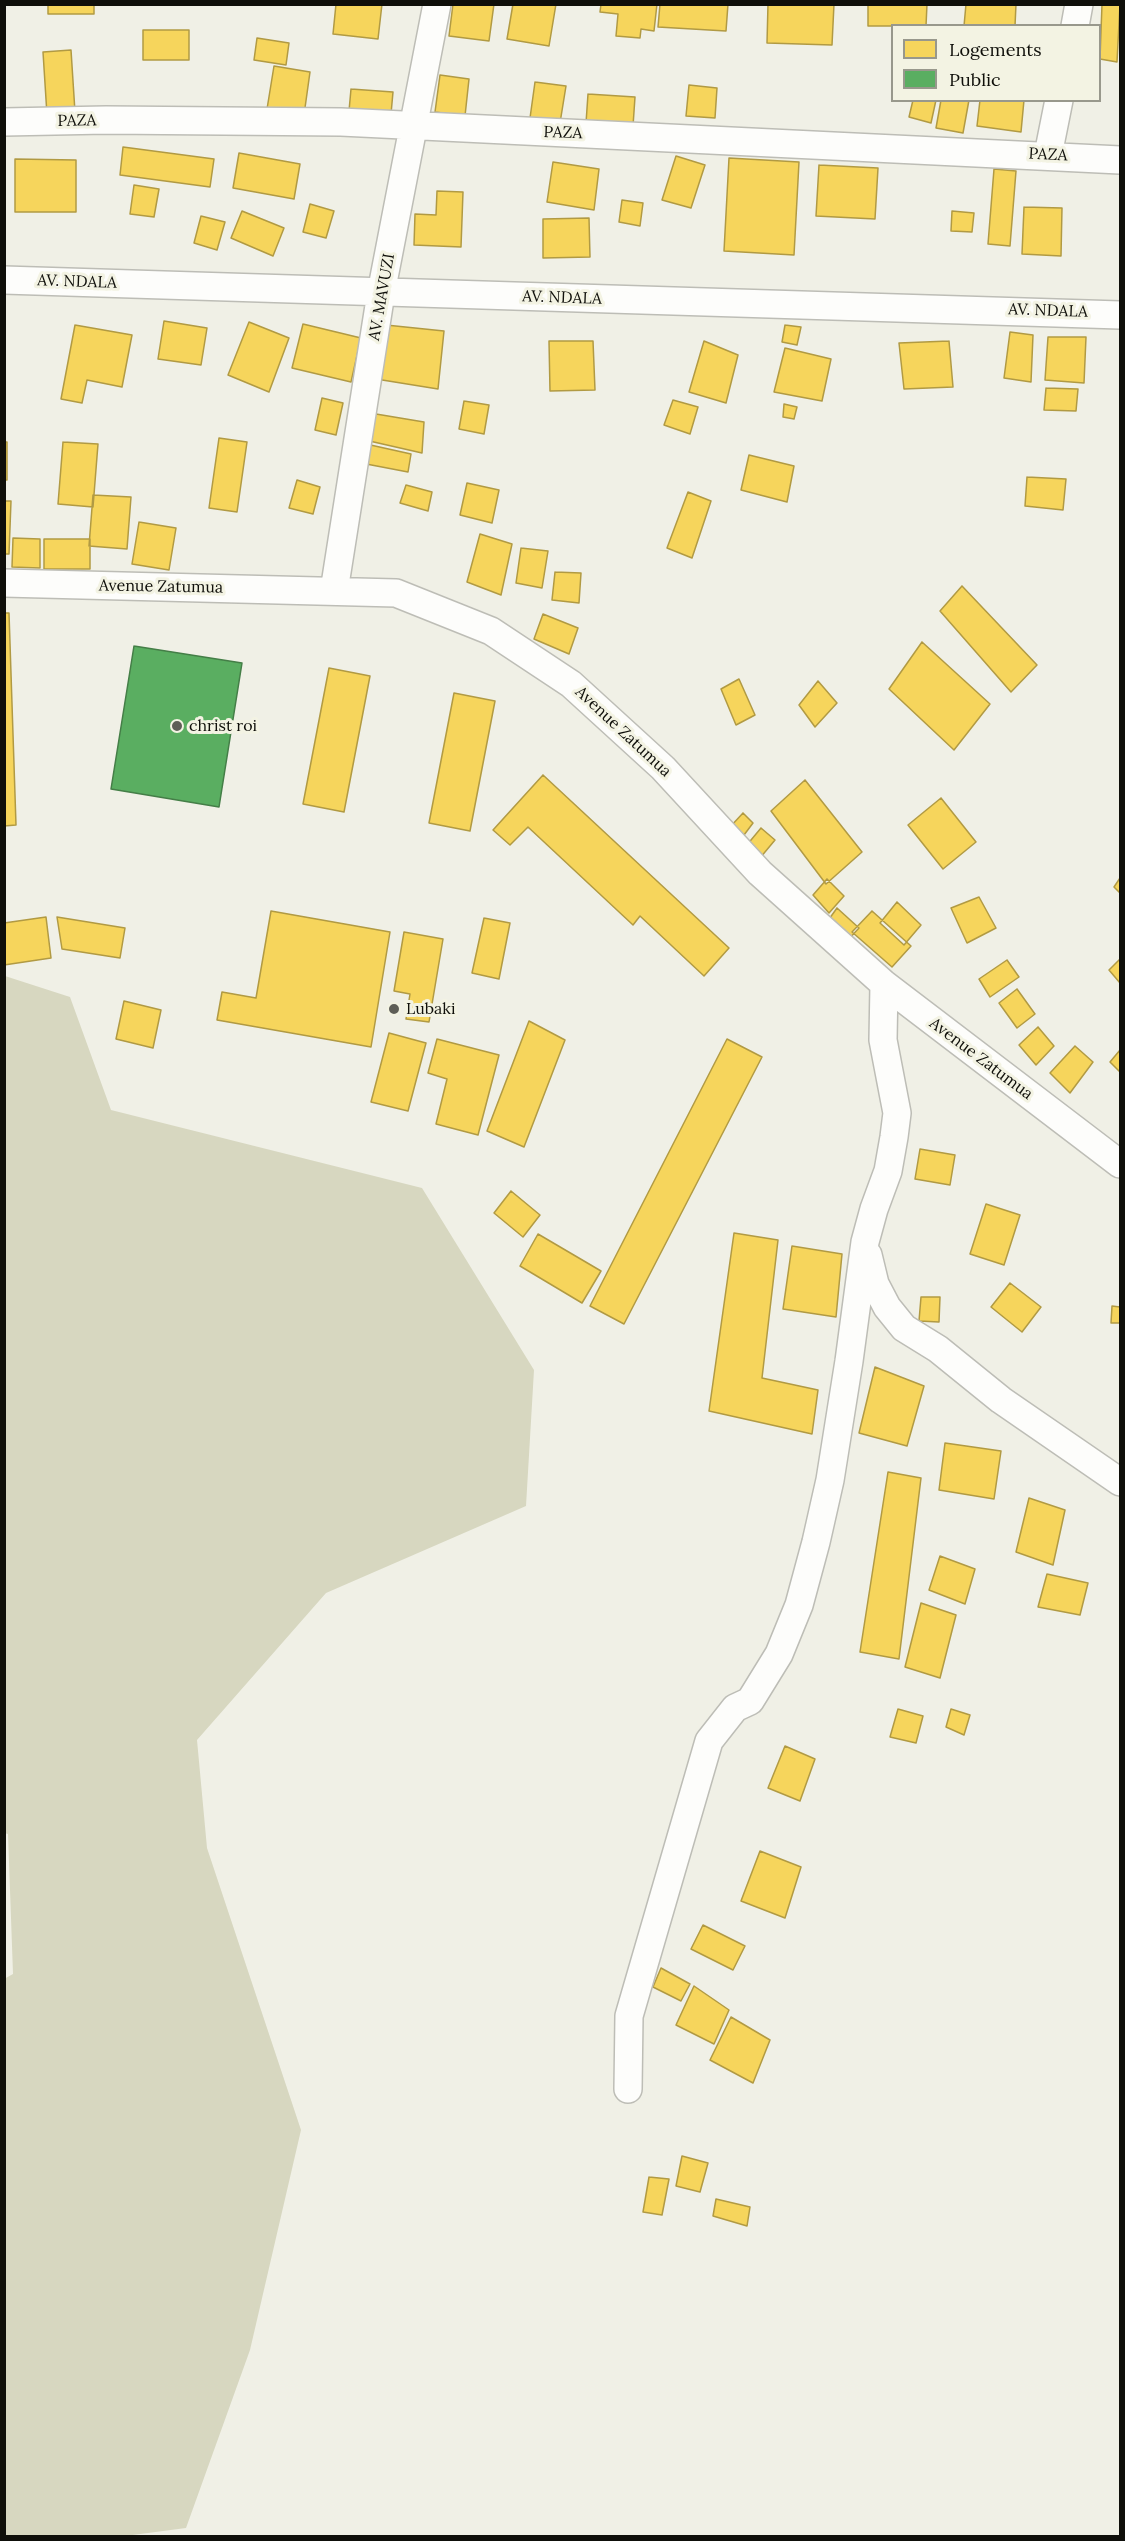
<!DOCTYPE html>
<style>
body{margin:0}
#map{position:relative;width:1125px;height:2541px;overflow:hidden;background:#f0f0e6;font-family:Lora,serif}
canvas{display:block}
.frame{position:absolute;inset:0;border:6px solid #0f0f0a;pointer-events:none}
.legend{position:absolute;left:891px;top:24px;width:210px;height:78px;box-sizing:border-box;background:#f3f3e3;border:2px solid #98988c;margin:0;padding:8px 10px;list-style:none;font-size:18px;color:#0f0f0a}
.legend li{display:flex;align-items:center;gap:12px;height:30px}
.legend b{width:30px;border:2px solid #98988c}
</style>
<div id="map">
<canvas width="1125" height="2541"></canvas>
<div class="frame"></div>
<ul class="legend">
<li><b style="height:16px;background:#f6d55c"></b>Logements</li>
<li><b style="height:16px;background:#5aae61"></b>Public</li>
</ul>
</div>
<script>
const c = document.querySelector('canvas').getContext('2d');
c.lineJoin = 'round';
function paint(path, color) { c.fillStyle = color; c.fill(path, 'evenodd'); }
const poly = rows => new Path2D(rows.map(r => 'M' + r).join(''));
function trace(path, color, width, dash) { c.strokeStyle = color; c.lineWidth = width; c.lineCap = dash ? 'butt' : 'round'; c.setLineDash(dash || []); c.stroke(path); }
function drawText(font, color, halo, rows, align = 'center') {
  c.font = font + ' Lora,serif'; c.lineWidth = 6; c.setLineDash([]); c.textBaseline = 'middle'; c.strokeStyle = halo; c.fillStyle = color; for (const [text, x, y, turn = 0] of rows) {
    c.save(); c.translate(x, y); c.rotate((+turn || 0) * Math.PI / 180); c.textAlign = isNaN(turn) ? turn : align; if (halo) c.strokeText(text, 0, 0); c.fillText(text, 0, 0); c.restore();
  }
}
paint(poly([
 [5,976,70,997,111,1110,422,1188,534,1370,526,1506,326,1593,197,1740,207,1848,301,2130,250,2350,186,2528,125,2536,5,2536,4,1979,13,1974,8,1834,4,1833]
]), '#d7d7c0');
const homes = poly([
 [48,4,94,4,94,14,48,14,48,4],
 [336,4,382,4,378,39,333,34,336,4],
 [453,4,494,4,489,41,449,36,453,4],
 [513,4,556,4,549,46,507,39,513,4],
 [601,4,657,4,654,31,641,29,640,38,616,36,618,14,600,12,601,4],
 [660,4,728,4,726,31,658,27,660,4],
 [768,4,834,4,832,45,767,43,768,4],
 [868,4,927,4,926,26,868,26,868,4],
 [966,4,1016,4,1015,26,964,26,966,4],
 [1102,4,1120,4,1117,62,1100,59,1102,4],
 [143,30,189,30,189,60,143,60,143,30],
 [257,38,289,43,286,65,254,60,257,38],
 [71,50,75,112,47,115,43,52,71,50],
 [274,66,310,72,304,115,267,109,274,66],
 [440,75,469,79,465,116,435,112,440,75],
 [535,82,566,86,560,123,530,118,535,82],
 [689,85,717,88,715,118,686,116,689,85],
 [351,89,393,92,391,114,349,111,351,89],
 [588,94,635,97,633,126,586,123,588,94],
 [913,100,936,100,931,123,909,117,913,100],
 [941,100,969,100,963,133,936,128,941,100],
 [980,100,1024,100,1021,132,977,126,980,100],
 [123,147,214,159,210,187,120,175,123,147],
 [239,153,300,164,294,199,233,188,239,153],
 [676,156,705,165,691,208,662,200,676,156],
 [729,158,799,162,794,255,724,251,729,158],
 [15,159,76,160,76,212,15,212,15,159],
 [553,162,599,169,594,210,547,202,553,162],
 [819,165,878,168,875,219,816,216,819,165],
 [994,169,1016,171,1010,246,988,244,994,169],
 [134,185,159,189,154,217,130,214,134,185],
 [437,191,463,192,461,247,414,245,415,214,436,215,437,191],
 [622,200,643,203,640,226,619,222,622,200],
 [310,204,334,211,326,238,303,232,310,204],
 [1024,207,1062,208,1061,256,1022,254,1024,207],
 [242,211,284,228,273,256,231,238,242,211],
 [952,211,974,213,972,232,951,231,952,211],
 [201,216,225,222,217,250,194,243,201,216],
 [589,218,590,257,543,258,543,219,589,218],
 [164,321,207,328,201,365,158,359,164,321],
 [249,322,289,338,269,392,228,375,249,322],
 [303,324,361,338,351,382,292,368,303,324],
 [75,325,132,335,122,387,87,380,82,403,61,399,75,325],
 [386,325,444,331,438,389,376,379,386,325],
 [785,325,801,327,797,345,782,342,785,325],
 [1010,332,1033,335,1031,382,1004,378,1010,332],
 [1048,337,1086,337,1084,383,1045,380,1048,337],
 [549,341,593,341,595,390,550,391,549,341],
 [704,341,738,355,726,403,689,392,704,341],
 [949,341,953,387,904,389,899,343,949,341],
 [785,348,831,359,822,401,774,392,785,348],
 [1046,388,1078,389,1076,411,1044,410,1046,388],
 [322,398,343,403,336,435,315,430,322,398],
 [673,400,698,407,690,434,664,425,673,400],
 [464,401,489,405,484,434,459,429,464,401],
 [784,404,797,407,794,419,783,417,784,404],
 [370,413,424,422,422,453,365,440,370,413],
 [219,438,247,442,237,512,209,508,219,438],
 [4,442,7,442,7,480,4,480,4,442],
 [63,442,98,444,93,507,58,504,63,442],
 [366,444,411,454,408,472,361,463,366,444],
 [749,455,794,466,787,502,741,490,749,455],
 [1027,477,1066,479,1063,510,1025,506,1027,477],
 [297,480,320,487,313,514,289,508,297,480],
 [467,483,499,490,492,523,460,515,467,483],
 [406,485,432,492,428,511,400,503,406,485],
 [688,492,711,501,692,558,667,548,688,492],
 [93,495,131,497,127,549,89,546,93,495],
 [4,501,11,501,9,554,4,554,4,501],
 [139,522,176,528,169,570,132,564,139,522],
 [480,534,512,544,501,595,467,582,480,534],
 [13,538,40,539,40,568,12,567,13,538],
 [44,539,90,539,90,569,44,569,44,539],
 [521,548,548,551,542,588,516,583,521,548],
 [555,572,581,573,579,603,552,600,555,572],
 [962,586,1037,665,1011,692,940,611,962,586],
 [4,613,9,613,16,825,4,826,4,613],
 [543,614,578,628,569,654,534,639,543,614],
 [922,642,990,704,954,750,889,689,922,642],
 [329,668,370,676,344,812,303,804,329,668],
 [739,679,755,715,736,725,721,689,739,679],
 [818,681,837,703,815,727,799,705,818,681],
 [454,693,495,701,470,831,429,823,454,693],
 [543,775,729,948,704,976,640,916,633,925,528,827,510,845,493,830,543,775],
 [805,780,862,852,826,884,771,811,805,780],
 [941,798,976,842,943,869,908,825,941,798],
 [743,813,753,823,741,839,730,827,743,813],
 [761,828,775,840,760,858,746,846,761,828],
 [1120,878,1120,893,1114,887,1120,878],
 [827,879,844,896,829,913,813,895,827,879],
 [979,897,996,928,967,943,951,908,979,897],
 [897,902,921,925,904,945,880,923,897,902],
 [837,908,859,928,847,941,827,922,837,908],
 [271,911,390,932,371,1047,217,1020,222,992,256,998,271,911],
 [872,911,911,946,892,967,852,932,872,911],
 [46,917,51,958,4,965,4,923,46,917],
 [57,917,125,928,120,958,62,949,57,917],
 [484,918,510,923,499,979,472,973,484,918],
 [404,932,443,939,429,1022,406,1019,410,994,394,991,404,932],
 [1120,959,1120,983,1109,970,1120,959],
 [1007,960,1019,977,990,997,979,979,1007,960],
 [1017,989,1035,1014,1017,1028,999,1003,1017,989],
 [124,1001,161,1010,153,1048,116,1039,124,1001],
 [529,1021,565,1040,524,1147,487,1131,529,1021],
 [1038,1027,1054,1046,1036,1065,1019,1045,1038,1027],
 [389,1033,426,1043,408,1111,371,1102,389,1033],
 [437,1039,499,1055,478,1135,436,1124,447,1079,428,1073,437,1039],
 [727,1039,762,1057,624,1324,590,1306,727,1039],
 [1075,1046,1093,1062,1070,1093,1050,1073,1075,1046],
 [1120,1050,1120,1072,1110,1062,1120,1050],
 [920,1149,955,1155,950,1185,915,1179,920,1149],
 [511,1191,540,1215,523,1237,494,1213,511,1191],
 [986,1204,1020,1215,1004,1265,970,1254,986,1204],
 [734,1233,778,1240,762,1378,818,1390,812,1434,709,1411,734,1233],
 [538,1234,601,1271,582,1303,520,1266,538,1234],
 [792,1246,842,1254,836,1317,783,1309,792,1246],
 [1010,1283,1041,1307,1022,1332,991,1307,1010,1283],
 [921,1297,940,1297,939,1322,919,1321,921,1297],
 [1112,1306,1120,1307,1120,1323,1111,1323,1112,1306],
 [875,1367,924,1386,907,1446,859,1433,875,1367],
 [945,1443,1001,1451,994,1499,939,1490,945,1443],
 [888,1472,921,1478,899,1659,860,1652,888,1472],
 [1029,1498,1065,1510,1053,1565,1016,1552,1029,1498],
 [940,1556,975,1569,965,1604,929,1590,940,1556],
 [1047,1574,1088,1583,1080,1615,1038,1607,1047,1574],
 [921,1603,956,1615,940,1678,905,1667,921,1603],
 [898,1709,923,1716,916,1743,890,1737,898,1709],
 [951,1709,970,1715,964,1735,946,1727,951,1709],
 [785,1746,815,1759,800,1801,768,1788,785,1746],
 [760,1851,801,1867,785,1918,741,1901,760,1851],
 [703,1925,745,1946,733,1970,691,1949,703,1925],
 [661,1968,690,1984,681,2001,653,1987,661,1968],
 [694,1986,729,2010,714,2044,676,2025,694,1986],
 [731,2017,770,2040,753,2083,710,2060,731,2017],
 [682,2156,708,2163,700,2192,676,2186,682,2156],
 [649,2177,669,2179,662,2215,643,2212,649,2177],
 [716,2199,750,2207,747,2226,713,2216,716,2199]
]);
paint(homes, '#f6d55c');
trace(homes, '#b19a43', 1.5);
const public = poly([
 [134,646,242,663,219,807,111,789,134,646]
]);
paint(public, '#5aae61');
trace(public, '#447e47', 1.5);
const street = poly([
 [1075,26,1079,4],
 [4,122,106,120,341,122,1120,160],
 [1048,155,1059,100],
 [4,280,1120,315],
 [4,583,396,593,491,631,571,684,663,768,760,873,884,984,1120,1164],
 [334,591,381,293,437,4],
 [868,1255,875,1284,887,1307,904,1328,938,1349,1001,1400,1120,1482],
 [628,2089,629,2016,709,1741,735,1708,750,1701,779,1654,799,1605,816,1542,830,1480,849,1361,865,1242,874,1209,888,1171,894,1137,897,1113,883,1040,884,984]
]);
trace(street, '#bdbdb6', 30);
trace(street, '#fdfdfb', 27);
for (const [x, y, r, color] of [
 [177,726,6,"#5e5e57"],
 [394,1009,6,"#5e5e57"]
]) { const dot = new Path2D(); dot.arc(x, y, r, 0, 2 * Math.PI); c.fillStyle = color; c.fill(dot); trace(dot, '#f3f3e3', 2); }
drawText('16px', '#0f0f0a', '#f3f3e3', [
 ["PAZA",77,121,-1],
 ["PAZA",563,133,2],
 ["PAZA",1048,155,3],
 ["AV. NDALA",77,282,2],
 ["AV. MAVUZI",382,297,-80],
 ["AV. NDALA",562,298,2],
 ["AV. NDALA",1048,311,2],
 ["Avenue Zatumua",161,587,1],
 ["Avenue Zatumua",623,732,43],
 ["Avenue Zatumua",981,1059,37]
]);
drawText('16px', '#0f0f0a', '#f3f3e3', [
 ["christ roi",189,726],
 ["Lubaki",406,1009]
], 'left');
</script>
